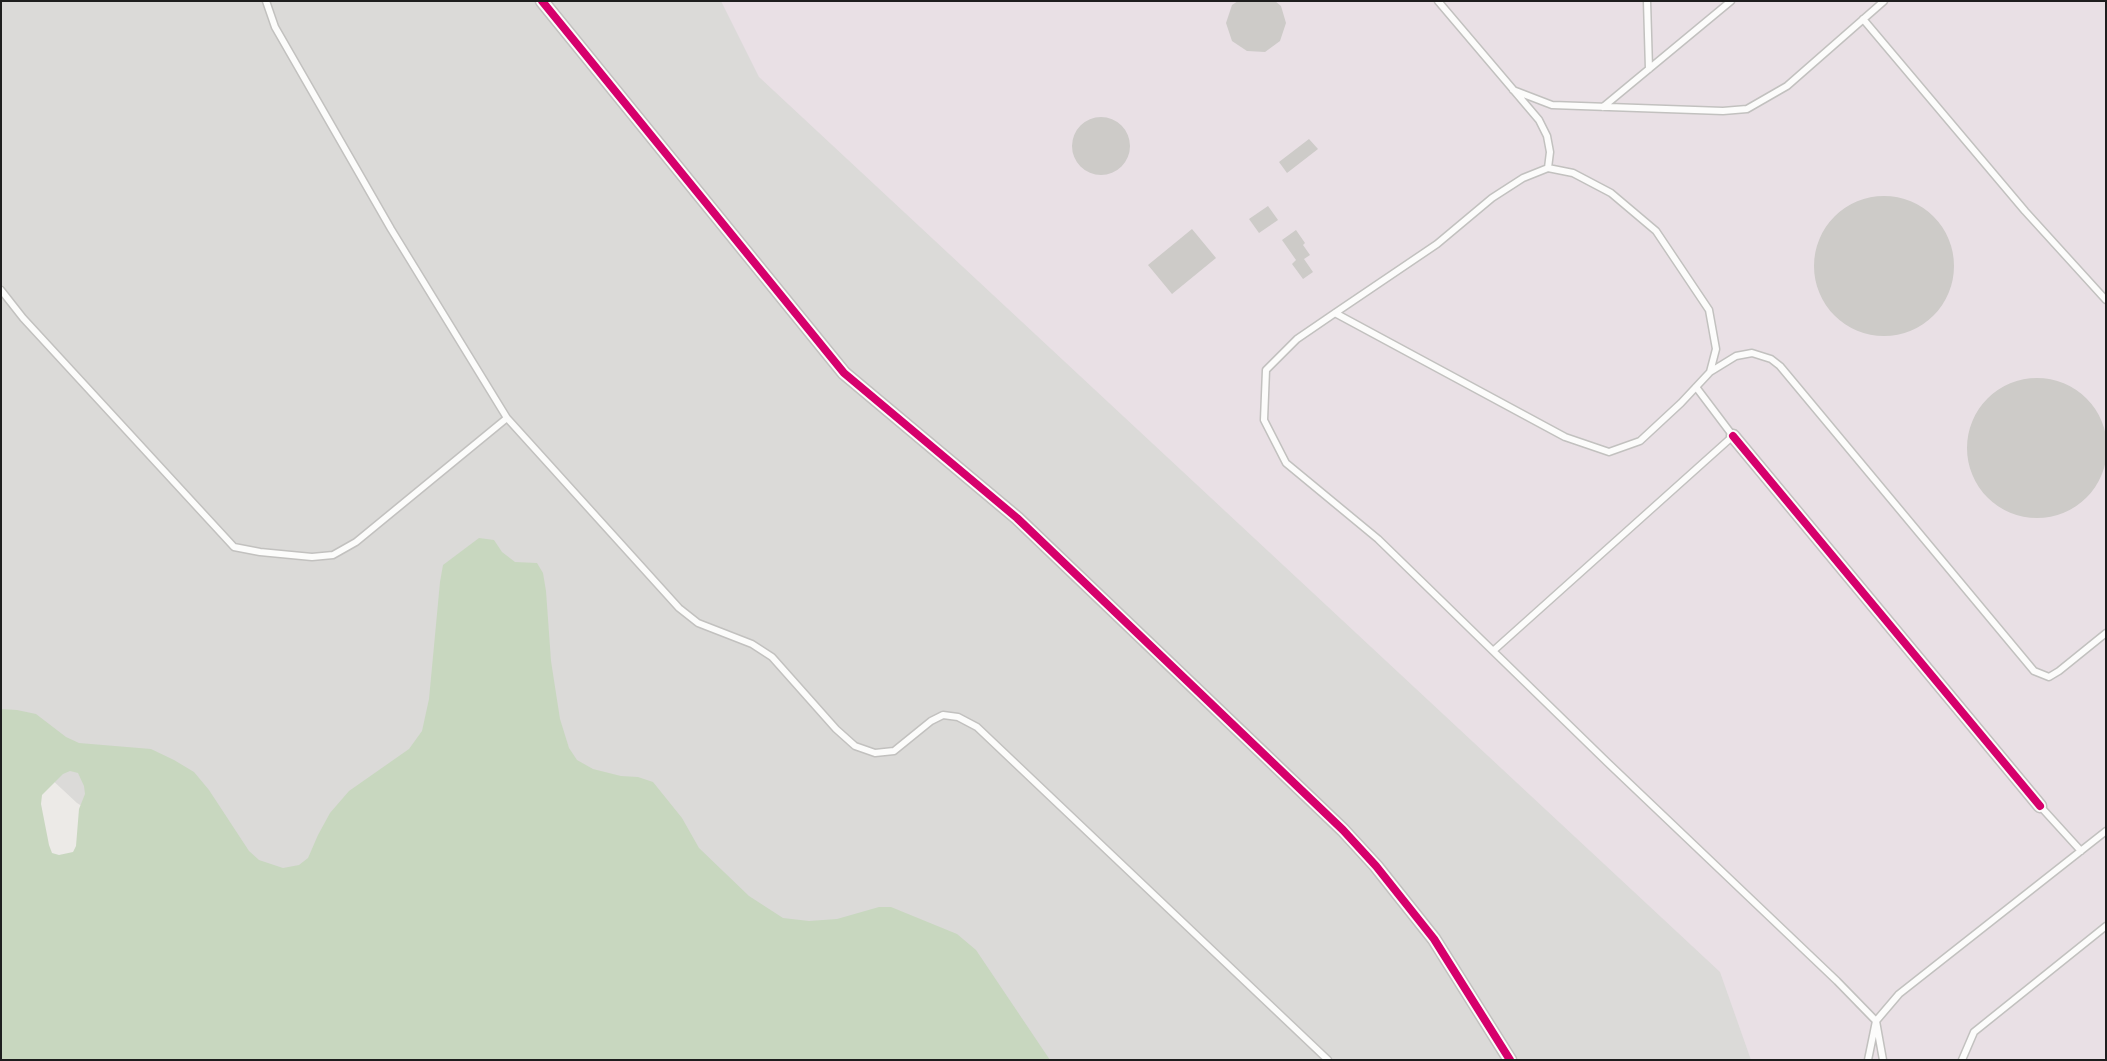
<!DOCTYPE html>
<style>
body{margin:0}
#map{position:relative;width:2107px;height:1061px;overflow:hidden;background:#eceae7;font-family:Cabin,sans-serif}
canvas{display:block}
.frame{position:absolute;inset:0;border:2px solid #1e1e1e;pointer-events:none}
</style>
<div id="map">
<canvas width="2107" height="1061"></canvas>
<div class="frame"></div>
</div>
<script>
const c = document.querySelector('canvas').getContext('2d');
c.lineJoin = 'round';
function paint(path, color) { c.fillStyle = color; c.fill(path, 'evenodd'); }
const poly = rows => new Path2D(rows.map(r => 'M' + r).join(''));
function trace(path, color, width, dash) { c.strokeStyle = color; c.lineWidth = width; c.lineCap = dash ? 'butt' : 'round'; c.setLineDash(dash || []); c.stroke(path); }
paint(poly([
 [1,1,2106,1,2106,1060,1032,1060,348,858,254,877,145,847,77,803,6,737,1,728]
]), '#dbdad8');
paint(poly([
 [721,1,2106,1,2106,1060,1751,1060,1720,972,759,77]
]), '#e9e0e5');
paint(poly([
 [479,538,494,540,502,552,515,562,537,563,543,573,546,591,551,661,560,719,569,748,577,760,593,769,621,776,638,777,653,782,682,818,699,848,749,896,783,918,809,921,837,919,879,907,891,907,957,934,976,950,1050,1060,1,1060,1,709,17,710,36,714,66,737,79,743,151,749,174,760,194,772,209,790,249,851,259,860,283,868,299,865,308,858,318,835,330,813,349,791,409,749,422,731,429,699,440,582,443,565],
 [70,771,78,773,84,786,85,794,79,809,76,846,73,852,59,855,52,853,49,845,41,804,42,795,63,774]
]), '#c8d7bf');
paint(poly([
 [1238,1,1275,1,1281,6,1286,23,1280,41,1265,52,1247,51,1232,41,1226,23,1232,5],
 '1072 146a29 29 0 1 1 58 0a29 29 0 1 1-58 0Z',
 [1309,139,1318,149,1287,173,1279,162],
 '1814 266a70 70 0 1 1 140 0a70 70 0 1 1-140 0Z',
 [1268,206,1278,220,1259,233,1249,219],
 [1192,229,1216,258,1172,294,1148,265],
 [1296,230,1305,243,1303,245,1310,255,1304,259,1313,272,1303,279,1292,264,1296,260,1282,240],
 '1967 448a70 70 0 1 1 140 0a70 70 0 1 1-140 0Z'
]), '#cdcbc8');
const lane = poly([
 [266,1,275,27,391,229,507,418,679,608,698,623,752,644,772,657,836,729,855,746,875,753,894,751,931,721,943,715,958,717,977,727,1328,1060],
 [1438,1,1539,120,1547,136,1550,152,1548,168],
 [1647,1,1649,69],
 [1863,19,2025,211,2106,300],
 [1513,90,1552,105,1723,111,1747,109,1787,86,1884,1],
 [1603,107,1731,1],
 [1,290,23,318,234,547,260,552,312,557,333,555,356,542,507,418],
 [1335,313,1565,437,1609,452,1640,441,1681,403,1710,372,1716,349,1709,310,1656,231,1611,193,1573,173,1548,168,1523,178,1492,198,1437,244,1335,313,1297,339,1266,370,1264,420,1286,463,1378,539,1608,763,1837,981,1876,1021,1868,1060],
 [1710,372,1736,356,1752,353,1771,359,1780,366,2034,671,2049,677,2059,671,2106,633],
 [1493,651,1733,436,1696,387],
 [2040,806,2081,851],
 [1883,1060,1876,1021,1899,994,2106,831],
 [1962,1060,1974,1032,2106,926]
]);
const street = poly([
 [542,1,844,373,1017,518,1343,830,1376,866,1434,939,1510,1060],
 [1733,436,2040,806]
]);
trace(lane, '#c2c1bf', 9);
trace(street, '#c2c1bf', 15);
trace(lane, '#fcfcfb', 6);
trace(street, '#fcfcfb', 12);
trace(poly([
 [542,1,844,373,1017,518,1343,830,1376,866,1434,939,1510,1060],
 [1733,436,2040,806]
]), '#d6006c', 8);
</script>
